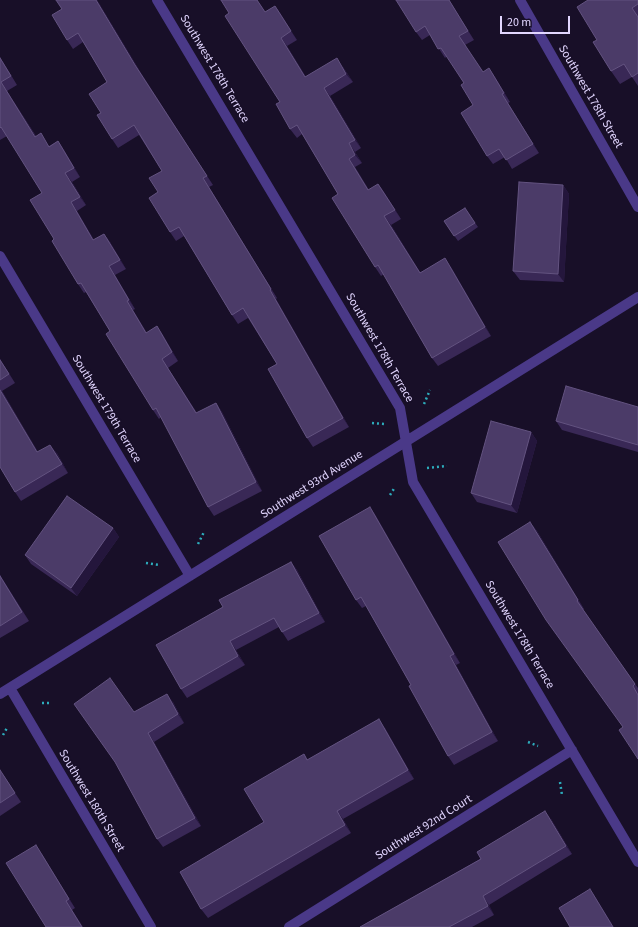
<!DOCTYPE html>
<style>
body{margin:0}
#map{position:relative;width:638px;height:927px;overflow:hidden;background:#180f28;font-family:"Source Sans 3",sans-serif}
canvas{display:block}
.scale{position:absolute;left:500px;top:16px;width:70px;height:18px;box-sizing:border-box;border:2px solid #e2d6ff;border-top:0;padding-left:5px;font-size:12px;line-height:14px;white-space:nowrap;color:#e2d6ff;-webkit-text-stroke:3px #180f28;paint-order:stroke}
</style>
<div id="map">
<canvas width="638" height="927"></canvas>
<div class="scale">20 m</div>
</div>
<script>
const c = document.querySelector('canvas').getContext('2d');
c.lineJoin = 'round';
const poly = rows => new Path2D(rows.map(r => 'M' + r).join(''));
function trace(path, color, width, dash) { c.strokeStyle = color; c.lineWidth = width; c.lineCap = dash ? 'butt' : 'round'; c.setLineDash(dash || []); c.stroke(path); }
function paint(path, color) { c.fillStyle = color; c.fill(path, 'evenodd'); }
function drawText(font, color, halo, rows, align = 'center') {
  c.font = font + ' "Source Sans 3",sans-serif'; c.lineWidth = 3; c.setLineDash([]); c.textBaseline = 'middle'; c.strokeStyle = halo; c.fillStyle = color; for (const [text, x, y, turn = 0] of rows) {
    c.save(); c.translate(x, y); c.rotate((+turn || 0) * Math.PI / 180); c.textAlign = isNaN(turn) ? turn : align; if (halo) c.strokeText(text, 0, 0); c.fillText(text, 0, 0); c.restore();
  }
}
trace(poly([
 [424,404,430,390],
 [372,423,384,424],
 [427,468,447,466],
 [390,495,395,487],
 [198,544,204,532],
 [146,563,159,565],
 [42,703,52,703],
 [3,735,7,728],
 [528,742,538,746],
 [560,782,562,795]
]), '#2dacbc', 2.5, [2, 3]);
trace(poly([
 [157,0,400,408,413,482,638,862],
 [520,0,638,207],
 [0,256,190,576],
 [10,688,151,927],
 [0,694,638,297],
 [289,927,572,750]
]), '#4a3988', 10);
paint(poly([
 [56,0,97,0,141,73,213,185,209,187,277,298,276,299,349,427,313,447,307,438,277,364,248,318,238,324,232,315,184,236,176,241,170,232,158,192,162,171,139,135,118,148,112,139,101,113,107,82,83,42,73,49,67,40,62,9],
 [257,0,265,12,275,6,297,40,287,46,306,77,343,67,353,82,330,96,361,148,355,152,362,163,355,167,369,190,378,184,384,192,401,219,391,225,420,272,451,267,491,336,438,366,432,358,384,274,381,276,375,267,338,194,302,134,297,138,290,129,280,102,229,13],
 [449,0,474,40,465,45,483,72,489,68,495,77,510,102,508,103,539,153,512,169,505,157,493,164,487,156,473,105,464,83,447,56,445,58,430,35,422,40,416,32],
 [638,0,638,86,632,77,620,84,611,71,597,40],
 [0,57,17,85,7,91,36,136,49,146,58,141,64,150,80,177,72,182,86,205,77,211,94,240,104,234,110,242,126,269,115,275,135,309,133,310,147,333,157,326,163,335,178,361,168,368,197,413,216,403,222,412,262,491,214,516,208,507,161,417,159,419,153,410,110,331,86,292,84,293,78,284,54,239,42,193,7,136,0,140],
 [563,185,569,194,564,282,520,280,513,271],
 [465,208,478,227,458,241,444,221],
 [0,359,15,383,2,391,38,452,57,453,68,473,21,501,15,492,0,467],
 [638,407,638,452,562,430,556,421],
 [531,432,537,441,517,513,477,502,471,493],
 [370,507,376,516,460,663,456,665,498,741,454,765,448,756,411,685,366,606,362,608,356,600],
 [530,522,537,531,584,609,583,610,638,688,638,759],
 [113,528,119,537,77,596,31,564,25,555],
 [291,562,297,570,325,622,288,641,279,627,236,650,245,665,187,698,181,689,223,607],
 [0,575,29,621,0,638],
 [173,702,184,723,154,742,201,826,163,847,157,839,134,712],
 [385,728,414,779,343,819,351,833,208,918,201,909,264,822,304,754,308,760],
 [0,770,21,802,0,816],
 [551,819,572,854,489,905,494,915,472,927,360,927],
 [42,854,75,908,72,910,83,927,46,927]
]), '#392856');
paint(poly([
 [96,0,97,0,141,73,213,185,135,65],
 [275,6,281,14,297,40,291,31],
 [281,38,287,46,311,86,305,77],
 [337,58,353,82,346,74],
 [489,68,495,77,510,102,504,93],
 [1,82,7,91,41,145,35,137],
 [324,88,330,96,361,148,355,140],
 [502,94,508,103,539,153,533,144],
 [58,141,64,150,80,177,74,168],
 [349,143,355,152,362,163,355,155],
 [65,173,72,182,86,205,80,197],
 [203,178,209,187,277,298,271,289],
 [378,184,384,192,401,219,395,210],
 [563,185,569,194,564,282,558,274],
 [71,202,77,211,99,249,93,240],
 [384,216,391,225,426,282,420,273],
 [104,234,110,242,126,269,120,260],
 [445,258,451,267,491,336,485,327],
 [109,266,115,275,135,309,129,300],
 [270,290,276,299,349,427,343,418],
 [127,301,133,310,152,342,146,333],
 [157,326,163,335,178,361,172,352],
 [162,359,168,368,202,422,196,413],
 [0,389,43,461,37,452,0,390],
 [216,403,222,412,262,491,256,482],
 [531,432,537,441,517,513,511,505],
 [50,445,57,453,68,473,62,464],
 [370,507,376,516,460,663,454,654],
 [530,522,537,531,584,609,578,600],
 [113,528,119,537,77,596,71,588],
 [291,562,297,570,325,622,319,613],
 [0,575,29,621,0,576],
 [230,641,236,650,245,665,238,656],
 [450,656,456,665,498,741,492,732],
 [167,694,173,702,184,723,178,714],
 [379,719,385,728,414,779,408,770],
 [148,733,154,742,201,826,195,818],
 [337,811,343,819,351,833,345,825],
 [545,811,551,819,572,854,566,846],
 [36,845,42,854,75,908,69,899],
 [590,889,596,898,614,927,613,927],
 [483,896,489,905,494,915,488,906],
 [66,901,72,910,83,927,82,927]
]), '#24163c');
const building = poly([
 [56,0,96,0,135,65,207,176,203,178,271,289,270,290,343,418,307,438,268,369,277,364,243,308,232,315,179,227,170,232,149,198,158,192,149,178,162,171,134,125,112,139,97,115,101,113,89,94,107,82,78,33,67,40,52,15,62,9,56,0],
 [221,0,257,0,265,12,275,6,291,31,281,38,305,77,337,58,346,74,324,88,355,140,349,143,355,155,349,159,368,190,378,184,395,210,384,216,420,273,445,258,485,327,432,358,378,265,375,267,332,198,338,194,297,125,290,129,276,104,280,102,225,16,229,13,221,0],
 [396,0,449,0,468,31,459,36,483,72,489,68,504,93,502,94,533,144,506,160,499,149,487,156,461,113,473,105,461,85,464,83,441,48,438,49,425,26,416,32,396,0],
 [588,0,638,0,638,4,632,8,638,17,638,73,632,77,624,64,611,71,593,42,597,40,577,7,588,0],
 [0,58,11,76,1,82,35,137,41,133,49,147,58,141,74,168,65,173,80,197,71,202,93,240,104,234,120,260,109,266,129,300,127,301,146,333,157,326,172,352,162,359,196,413,216,403,256,482,208,507,156,408,153,410,106,334,110,331,81,283,78,284,52,241,54,239,30,200,42,193,1,127,0,128,0,58],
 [519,182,563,185,558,274,513,271,519,182],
 [465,208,475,223,454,236,444,221,465,208],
 [0,360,9,374,0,380,0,360],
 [566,386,638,407,638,445,556,421,566,386],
 [0,390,37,452,50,445,62,464,15,492,0,467,0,390],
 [491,421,531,432,511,505,471,493,491,421],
 [67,496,113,528,71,588,25,555,67,496],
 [370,507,454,654,450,656,492,732,448,756,409,686,411,685,361,597,356,600,319,536,370,507],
 [530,522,578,600,577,601,635,684,633,686,638,695,638,759,619,730,623,727,546,620,498,542,530,522],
 [291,562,319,613,282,632,274,618,230,641,238,656,181,689,156,645,223,607,219,600,291,562],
 [0,576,22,612,0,626,0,576],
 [110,678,134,712,167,694,178,714,148,733,195,818,157,839,115,762,74,704,110,678],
 [379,719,408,770,337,811,345,825,201,909,180,872,264,822,244,789,304,754,307,760,379,719],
 [0,770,15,793,0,803,0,770],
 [545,811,566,846,483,896,488,906,449,927,360,927,481,859,477,852,545,811],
 [36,845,69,899,66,901,82,927,46,927,6,863,36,845],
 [590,889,613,927,570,927,559,908,590,889]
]);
paint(building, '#4b3b68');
trace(building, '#635380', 1);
drawText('12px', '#e2d6ff', '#180f28', [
 ["Southwest 178th Terrace",214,69,59],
 ["Southwest 178th Street",590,97,60],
 ["Southwest 178th Terrace",379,348,60],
 ["Southwest 179th Terrace",106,409,59],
 ["Southwest 93rd Avenue",312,485,-32],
 ["Southwest 178th Terrace",519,635,59],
 ["Southwest 180th Street",91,801,59],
 ["Southwest 92nd Court",424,828,-32]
]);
</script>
